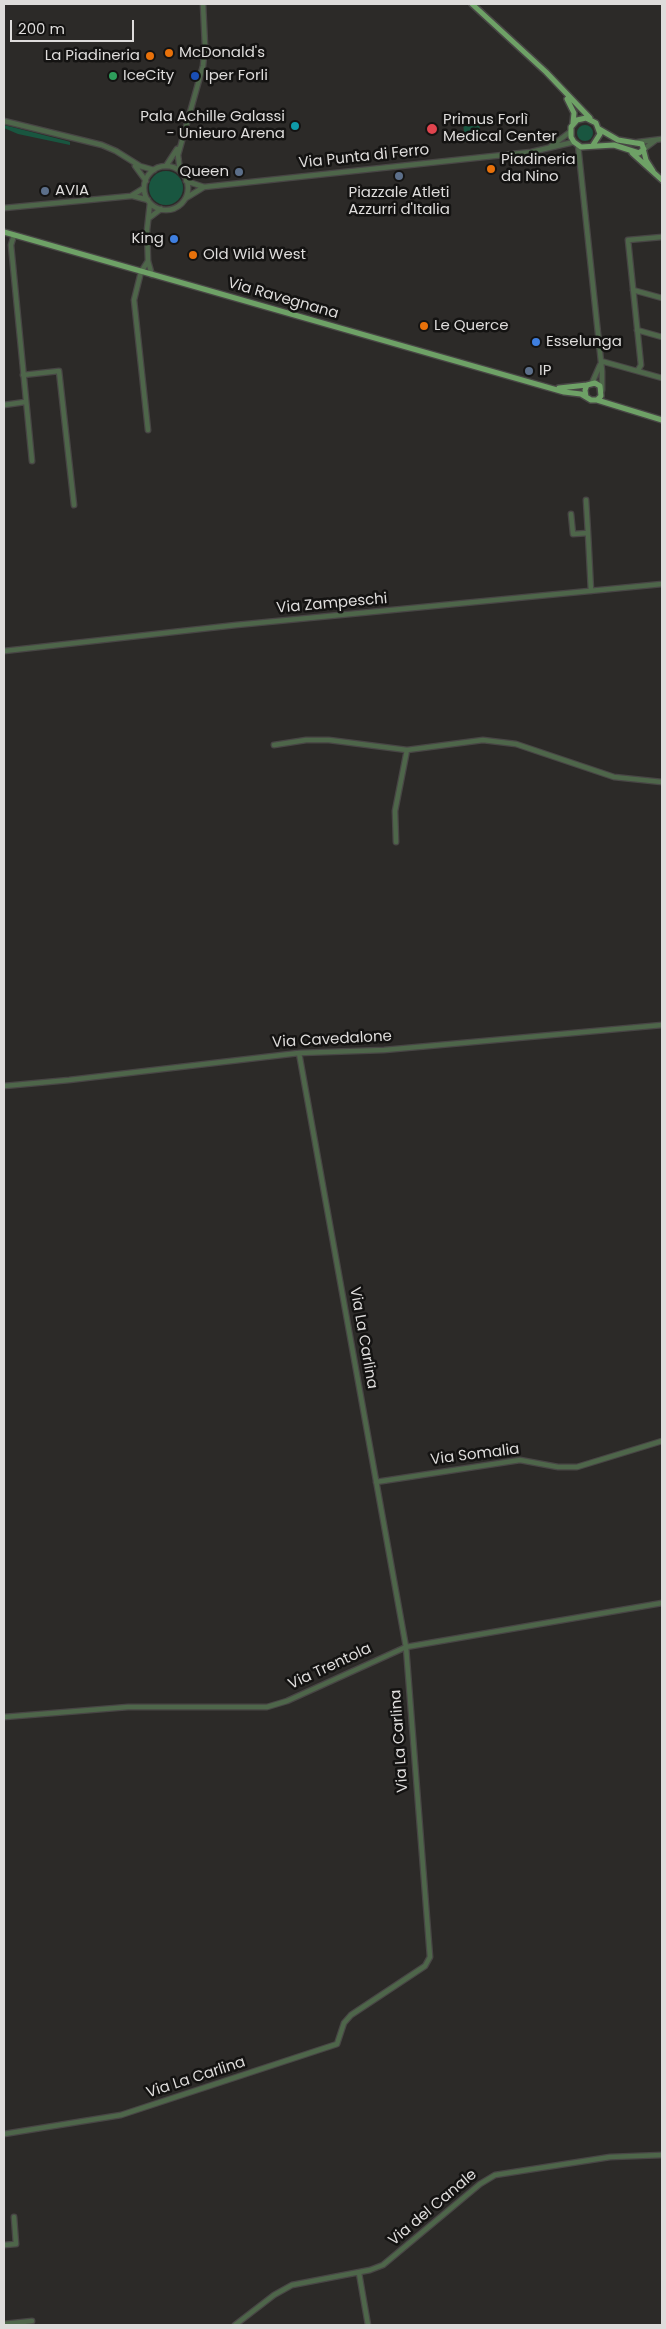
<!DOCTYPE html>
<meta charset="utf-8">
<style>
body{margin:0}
#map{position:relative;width:666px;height:2329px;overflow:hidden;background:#2c2a28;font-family:Poppins,sans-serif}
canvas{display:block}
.frame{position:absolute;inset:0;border:5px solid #dedcdb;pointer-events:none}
.scale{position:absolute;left:10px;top:20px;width:124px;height:22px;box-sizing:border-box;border:2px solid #dedcdb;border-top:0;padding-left:6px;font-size:15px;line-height:18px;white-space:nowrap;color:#dedcdb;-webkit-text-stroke:4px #141312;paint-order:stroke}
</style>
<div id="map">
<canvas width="666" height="2329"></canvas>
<div class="frame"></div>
<div class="scale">200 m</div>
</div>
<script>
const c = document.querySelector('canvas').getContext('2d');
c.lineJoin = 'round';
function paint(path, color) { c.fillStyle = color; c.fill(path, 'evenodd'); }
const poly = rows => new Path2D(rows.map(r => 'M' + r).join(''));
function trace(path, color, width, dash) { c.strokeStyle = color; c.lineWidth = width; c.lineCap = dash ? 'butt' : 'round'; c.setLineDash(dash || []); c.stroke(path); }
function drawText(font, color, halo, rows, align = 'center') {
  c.font = font + ' Poppins,sans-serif'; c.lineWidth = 5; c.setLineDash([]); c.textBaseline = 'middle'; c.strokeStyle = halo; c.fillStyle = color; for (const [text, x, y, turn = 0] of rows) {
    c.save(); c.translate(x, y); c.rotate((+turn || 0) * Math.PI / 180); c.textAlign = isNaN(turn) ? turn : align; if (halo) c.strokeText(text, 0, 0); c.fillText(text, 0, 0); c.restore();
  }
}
paint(poly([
 [479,122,481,140,465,142,463,123],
 '577 133a8 8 0 1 1 16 0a8 8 0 1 1-16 0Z',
 [4,125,67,141,70,142,70,145,18,134,4,128],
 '149 188a17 17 0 1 1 34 0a17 17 0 1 1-34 0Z'
]), '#195640');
const minor = poly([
 [4,121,102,145,116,151,140,166,154,170],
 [638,142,662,139],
 [578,145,602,371,602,390],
 [550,147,570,132],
 [644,149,656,140],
 [135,166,146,181],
 [166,166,177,149],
 '144 188a22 22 0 1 1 44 0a22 22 0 1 1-44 0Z',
 [180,171,178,155,203,66,205,46,203,4],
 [186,181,204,187,531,152,574,142],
 [133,196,148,200],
 [186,198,204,187],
 [150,203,147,230,148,261,152,275],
 [4,208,131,196,144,188],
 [149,218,161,209],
 [14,235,11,245,32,461],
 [633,290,662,298],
 [637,330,662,337],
 [601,361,662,378],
 [638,370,641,365,628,240,662,237],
 [23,375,59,371,74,505],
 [592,383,600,365],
 [4,405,25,402],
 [148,430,134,300,141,272,148,261],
 [571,514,573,534,588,533,586,500],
 [588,533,591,591],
 [4,651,236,625,662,584],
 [274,745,306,740,329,740,407,750,483,740,516,744,614,777,662,782],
 [396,842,395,811,407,750],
 [4,1086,69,1080,299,1053,384,1050,662,1025],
 [376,1482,520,1460,558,1467,577,1467,662,1441],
 [4,1717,128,1707,267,1707,287,1701,406,1647,662,1603],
 [4,2134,121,2115,331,2046,337,2044,344,2023,351,2015,425,1966,430,1957,406,1647,299,1053],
 [4,2245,16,2244,14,2217],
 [359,2273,368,2325],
 [4,2324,32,2321],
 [235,2325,274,2295,292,2285,370,2270,383,2265,480,2184,495,2175,610,2157,662,2155]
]);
const major = poly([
 [472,4,546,72,590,118],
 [567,99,574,113,573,123],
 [599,129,618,140,642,144,646,160,653,171],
 [593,145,600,134,596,123,586,118,577,120,571,127,571,137,574,142,581,147,614,145,639,153,644,149],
 [632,153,662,180],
 [4,232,564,392,581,394,591,400,597,400,601,396,600,386,595,383,587,385,585,390,586,397],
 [559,388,587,385],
 [597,400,662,420]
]);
trace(minor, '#484645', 7);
trace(major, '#484645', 8);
trace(minor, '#4e664a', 4.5);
trace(major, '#6ea166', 5);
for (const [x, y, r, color] of [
 [169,53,5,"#e8710a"],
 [150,56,5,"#e8710a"],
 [113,76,5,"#2e9e5b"],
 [195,76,5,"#1a4fb4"],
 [295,126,5,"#0f9aa8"],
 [432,129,6,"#e0444e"],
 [491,169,5,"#e8710a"],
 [239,172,5,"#5c6f8a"],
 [399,176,5,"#5c6f8a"],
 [45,191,5,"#5c6f8a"],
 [174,239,5,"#3f7fe0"],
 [193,255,5,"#e8710a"],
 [424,326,5,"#e8710a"],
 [536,342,5,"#3f7fe0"],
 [529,371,5,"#5c6f8a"]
]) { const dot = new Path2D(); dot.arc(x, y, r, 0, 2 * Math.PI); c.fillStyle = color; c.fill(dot); trace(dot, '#141312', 2); }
drawText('15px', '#dedcdb', '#141312', [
 ["McDonald's",179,53],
 ["La Piadineria",140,56,"right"],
 ["IceCity",123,76],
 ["Iper Forli",205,76],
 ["Pala Achille Galassi",285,117,"right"],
 ["- Unieuro Arena",285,134,"right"],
 ["Primus Forlì",443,120],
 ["Medical Center",443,137],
 ["Piadineria",501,160],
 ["da Nino",501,177],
 ["Queen",229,172,"right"],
 ["AVIA",55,191],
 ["Piazzale Atleti",399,193,"center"],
 ["Azzurri d'Italia",399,210,"center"],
 ["King",164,239,"right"],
 ["Old Wild West",203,255],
 ["Le Querce",434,326],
 ["Esselunga",546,342],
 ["IP",539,371]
], 'left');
drawText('15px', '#dedcdb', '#141312', [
 ["Via Punta di Ferro",364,157,-6],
 ["Via Ravegnana",283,299,16],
 ["Via Zampeschi",332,604,-5],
 ["Via Cavedalone",332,1040,-3],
 ["Via La Carlina",363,1338,80],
 ["Via Somalia",475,1455,-7],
 ["Via Trentola",330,1667,-25],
 ["Via La Carlina",400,1741,-94],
 ["Via La Carlina",196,2078,-18],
 ["Via del Canale",433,2208,-40]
]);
</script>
